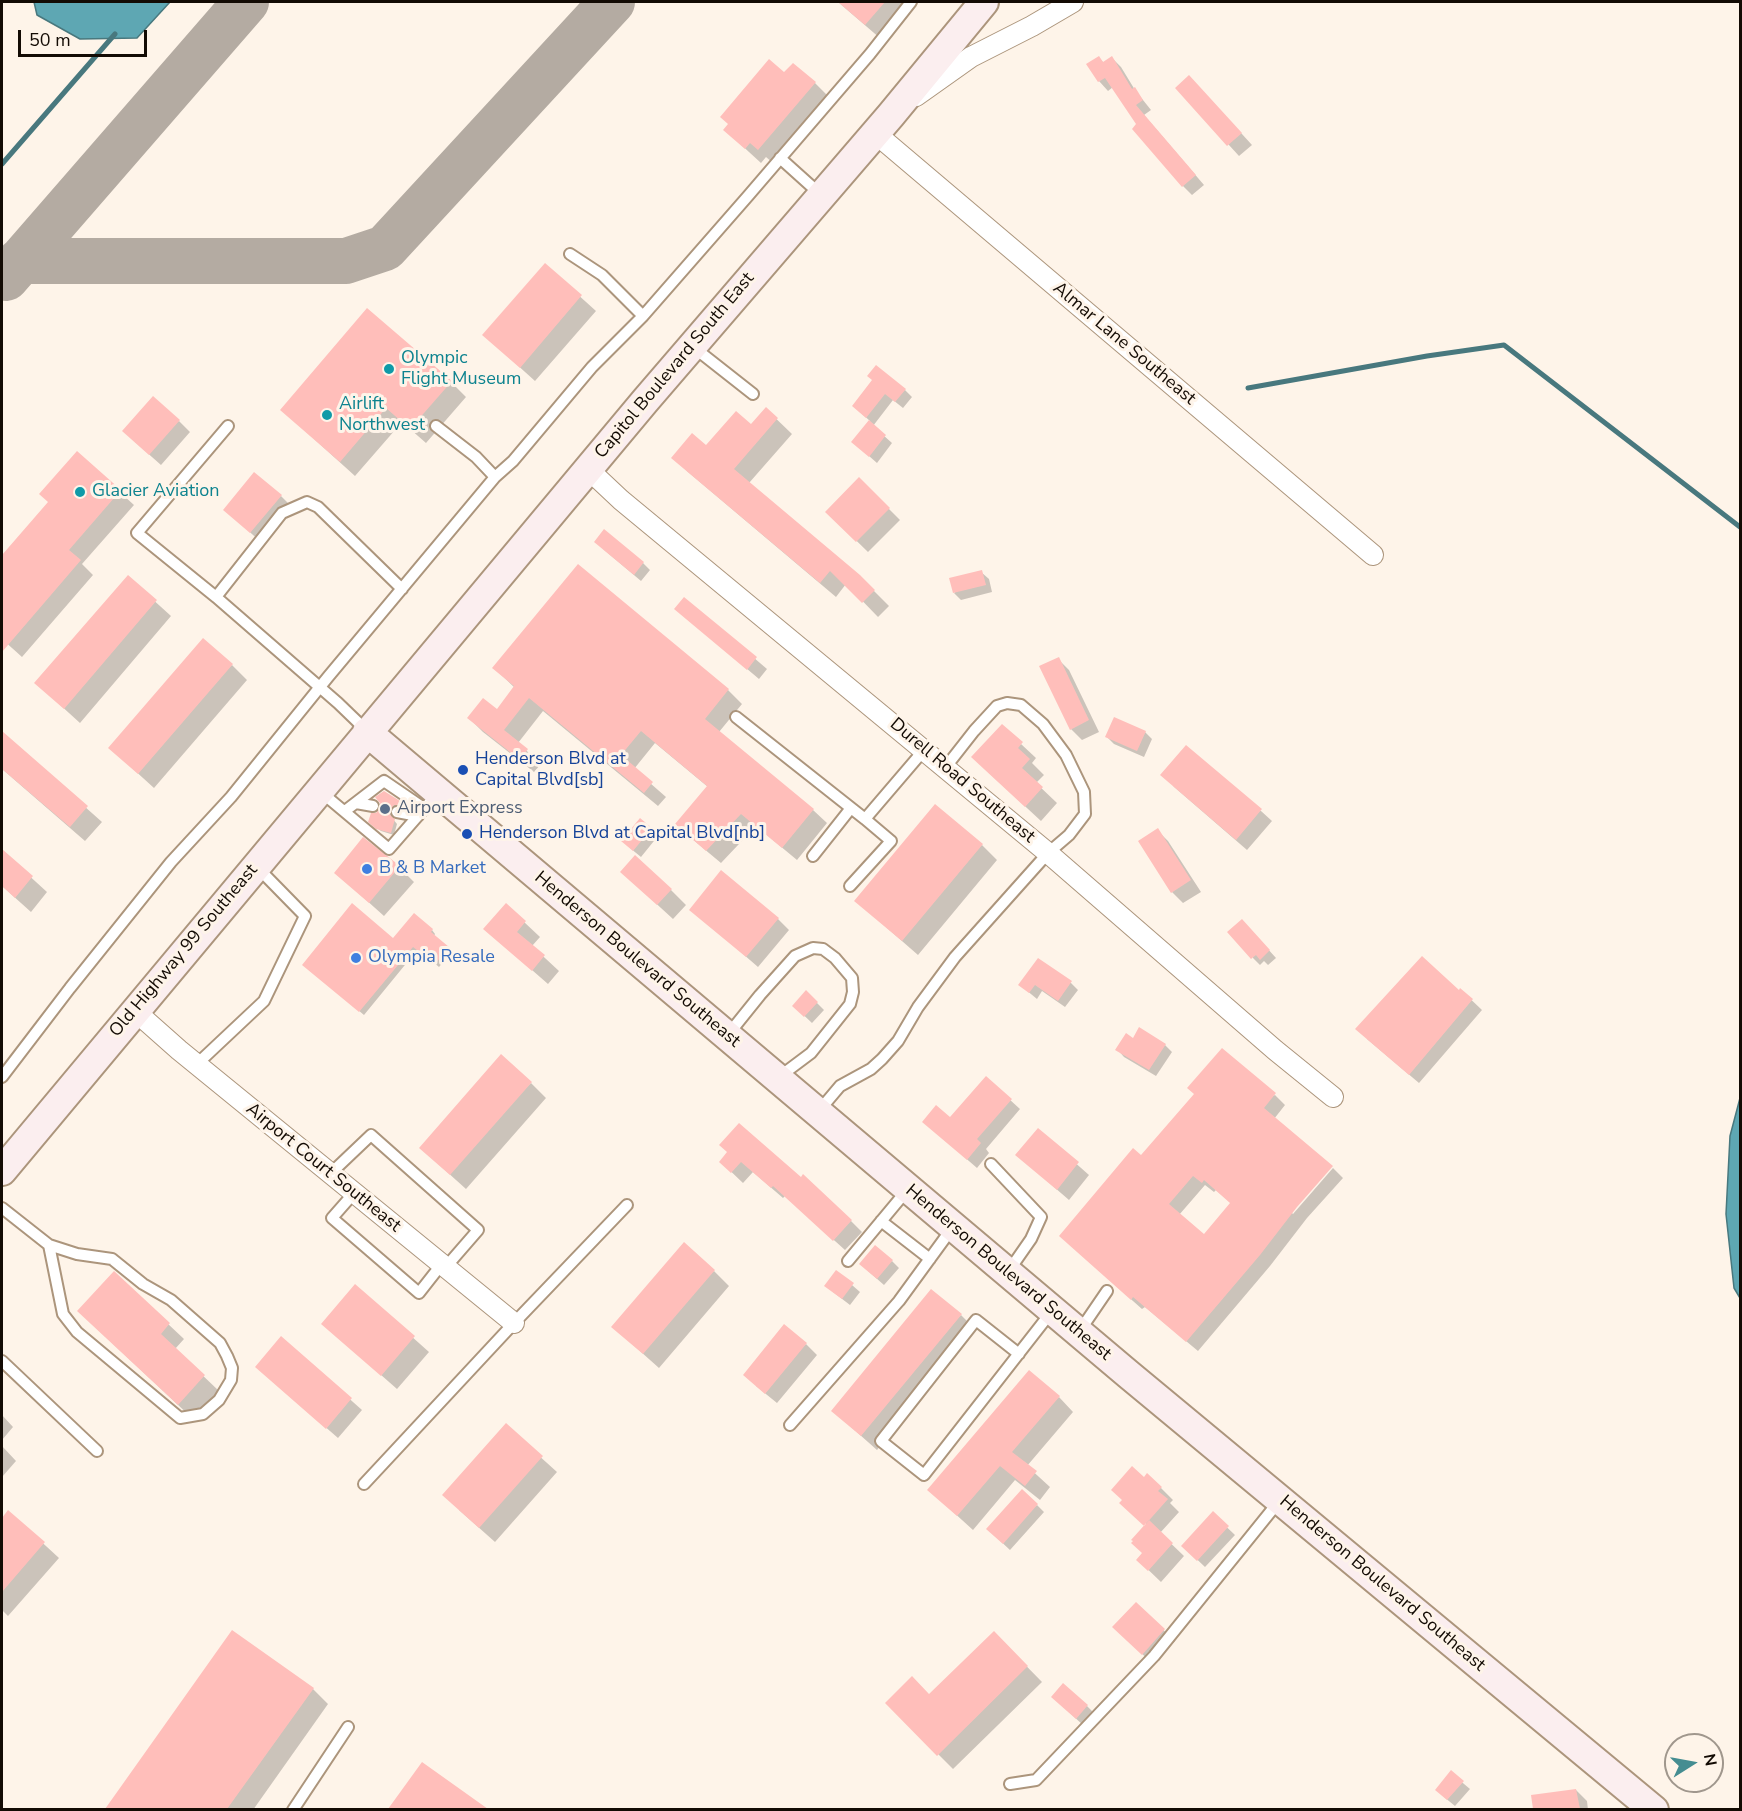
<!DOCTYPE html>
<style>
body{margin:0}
#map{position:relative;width:1742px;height:1811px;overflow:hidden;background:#fef4e9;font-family:"Nunito Sans",sans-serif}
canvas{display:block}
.frame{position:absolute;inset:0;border:3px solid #130b04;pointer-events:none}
.north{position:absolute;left:1664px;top:1733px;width:60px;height:60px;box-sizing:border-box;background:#fef4e9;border:2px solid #a0978d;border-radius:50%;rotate:79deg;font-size:16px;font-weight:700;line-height:24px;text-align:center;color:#130b04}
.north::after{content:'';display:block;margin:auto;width:21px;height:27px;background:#458d91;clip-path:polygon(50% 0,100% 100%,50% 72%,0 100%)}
.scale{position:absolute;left:18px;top:30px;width:129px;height:27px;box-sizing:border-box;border:3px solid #130b04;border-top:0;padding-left:8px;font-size:18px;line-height:21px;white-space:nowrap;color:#130b04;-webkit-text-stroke:4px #fef4e9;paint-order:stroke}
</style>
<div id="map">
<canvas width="1742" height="1811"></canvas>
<div class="frame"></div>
<div class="north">N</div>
<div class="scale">50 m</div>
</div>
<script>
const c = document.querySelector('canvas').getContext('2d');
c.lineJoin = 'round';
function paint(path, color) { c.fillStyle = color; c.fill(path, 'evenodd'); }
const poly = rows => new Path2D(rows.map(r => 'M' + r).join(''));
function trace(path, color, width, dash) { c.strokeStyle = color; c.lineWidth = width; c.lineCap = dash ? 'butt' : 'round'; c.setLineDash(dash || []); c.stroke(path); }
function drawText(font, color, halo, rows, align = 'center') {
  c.font = font + ' "Nunito Sans",sans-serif'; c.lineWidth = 6; c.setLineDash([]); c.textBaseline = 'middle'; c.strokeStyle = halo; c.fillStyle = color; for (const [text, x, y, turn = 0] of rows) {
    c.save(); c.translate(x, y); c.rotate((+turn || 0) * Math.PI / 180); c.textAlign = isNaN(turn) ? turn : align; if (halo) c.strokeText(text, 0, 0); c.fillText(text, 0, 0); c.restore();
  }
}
const water = poly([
 [34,2,170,2,137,38,80,39,37,15,34,2],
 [1740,1098,1740,1298,1734,1288,1726,1214,1730,1136,1740,1098]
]);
paint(water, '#5ea7b3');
trace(water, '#48787e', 1.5);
paint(poly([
 [838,2,913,2,881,39],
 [1099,58,1104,63,1112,58,1121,67,1135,90,1151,110,1144,115,1204,185,1192,195,1183,186,1113,87,1108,91,1099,81],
 [784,75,815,83,830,98,774,164,766,157,761,163,725,130],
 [1177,88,1200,88,1252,145,1239,156],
 [545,265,596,311,535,381,484,335],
 [874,381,905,390,912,397,903,408,893,400,873,426,892,443,877,463,853,442,870,421,861,413],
 [451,382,466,397,426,443,402,422,355,476,282,410],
 [766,409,792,434,749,483,859,576,889,606,878,617,846,584,836,597,688,472,673,458,706,447,751,427],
 [179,421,190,432,161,465,135,442],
 [77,453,134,505,82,564,93,575,22,657,2,639,2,557,49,502],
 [859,479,900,520,868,552,827,512],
 [281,496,292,507,262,543,225,510],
 [603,549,643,563,650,570,641,581],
 [578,566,728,690,742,704,719,732,813,810,827,823,797,860,756,826,721,863,691,838,708,787,655,743,634,769,666,797,658,806,543,711,518,743,541,764,534,772,483,732,469,718,497,711,515,688,494,668],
 [981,572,989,579,992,592,961,600,954,593],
 [128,577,171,616,80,723,36,683],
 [685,599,767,669,759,679,676,609],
 [1058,659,1069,670,1099,732,1082,740,1071,729],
 [232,665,247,680,154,788,110,748],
 [1145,732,1152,739,1144,757,1114,744,1107,737],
 [2,733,102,822,85,841,2,769],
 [1021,744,1036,758,1032,763,1044,775,1036,783,1057,803,1041,821,988,772],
 [1173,786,1261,811,1272,821,1247,850],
 [399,802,402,807,397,808,392,814,393,819,397,824,394,835,381,831,370,822,377,814],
 [651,829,658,836,641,857,630,848],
 [1157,830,1168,841,1201,892,1183,903,1172,892],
 [982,845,997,860,918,955,856,901],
 [2,851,47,892,31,912,2,886],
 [399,867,414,882,384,916,336,873],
 [637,886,671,890,686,905,673,919],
 [506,905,540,937,532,946,559,971,548,984,485,929],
 [691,909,778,919,789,930,758,967],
 [1249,928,1276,958,1268,965,1264,961,1260,965,1253,958],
 [432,930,435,934,434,936,452,952,439,967,418,949,364,1015,308,968,394,940],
 [1071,983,1078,990,1065,1007,1042,991,1037,999,1020,985],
 [1461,990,1482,1010,1419,1083,1367,1039],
 [807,993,824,1010,812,1023,794,1006],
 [1165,1045,1172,1052,1156,1076,1124,1057,1117,1049],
 [986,1078,1020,1109,986,1149,989,1153,977,1168,924,1122,950,1119],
 [531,1083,546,1098,466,1189,436,1162],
 [1275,1095,1285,1105,1274,1119,1291,1212,1293,1214,1333,1168,1343,1178,1307,1218,1270,1266,1198,1351,1145,1307,1142,1309,1071,1246,1141,1157],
 [1205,1185,1214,1192,1216,1190,1232,1204,1204,1236,1179,1215],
 [1038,1130,1089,1175,1069,1200,1017,1155],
 [729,1153,851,1221,862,1232,845,1250,785,1196,783,1198,753,1172,743,1183,721,1162],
 [892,1261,899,1268,884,1285,868,1271],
 [714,1271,729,1286,659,1368,613,1327],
 [837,1272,860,1292,850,1305,833,1292],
 [114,1273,184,1339,175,1349,219,1391,193,1419,94,1326],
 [355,1286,429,1352,397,1389,323,1324],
 [961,1315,976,1330,877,1450,833,1411],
 [281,1338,362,1410,338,1438,268,1377],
 [806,1344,817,1355,777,1403,756,1386],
 [1059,1397,1073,1412,1027,1466,1050,1487,1040,1500,1015,1480,973,1530,929,1490],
 [2,1415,13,1427,2,1440],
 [506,1426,557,1472,495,1542,459,1510],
 [2,1446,16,1461,2,1477],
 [1144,1479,1161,1488,1173,1500,1170,1503,1179,1512,1160,1533,1184,1556,1161,1582,1138,1560,1144,1553,1146,1526],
 [1037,1505,1044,1512,1010,1550,995,1536],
 [9,1512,59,1558,8,1616,2,1610,2,1520],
 [1213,1514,1235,1535,1205,1567,1183,1546],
 [1136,1604,1175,1641,1154,1665,1125,1638],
 [233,1632,313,1689,328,1704,253,1810,106,1810],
 [994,1633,1042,1682,953,1769,887,1703,930,1696],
 [1060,1704,1087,1706,1094,1713,1083,1725],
 [422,1764,486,1810,389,1810],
 [1451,1773,1470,1789,1455,1806,1444,1797],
 [1576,1790,1587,1801,1588,1810,1534,1810,1532,1797]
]), '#0003');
trace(poly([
 [2,164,115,34],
 [1248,388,1427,356,1504,345,1740,527]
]), '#48787e', 5);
trace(poly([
 [20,261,346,261,385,248,612,2],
 [6,278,246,2]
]), '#b4aba2', 46);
paint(poly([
 [838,2,885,2,865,25],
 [1099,56,1103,62,1112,56,1132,89,1135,87,1143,100,1136,105,1196,175,1182,187,1132,129,1136,124,1105,78,1098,82,1086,64],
 [769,59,784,72,793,63,816,82,758,150,750,143,745,149,723,130,728,124,720,117],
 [1189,75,1242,133,1227,146,1175,88],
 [545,263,582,295,520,368,482,335],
 [367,308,452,381,410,429,386,408,340,462,280,410],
 [876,365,906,389,895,402,885,394,866,418,852,406,872,380,867,376],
 [153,396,180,420,149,455,122,431],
 [766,407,778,418,734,469,860,575,875,590,862,603,830,571,820,583,671,458,692,433,706,445,736,411,751,424],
 [869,420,886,435,869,457,851,442],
 [77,451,121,490,69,550,81,560,2,652,2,555,48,502,39,494],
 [254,472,282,495,250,533,223,510],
 [859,477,890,508,856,542,825,512],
 [604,529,644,562,634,575,594,542],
 [578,564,729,689,705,719,814,809,782,848,741,814,706,851,675,824,707,786,641,731,621,755,653,782,644,793,529,698,504,730,528,749,520,760,467,718,483,698,497,709,514,686,492,668],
 [982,570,986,585,953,593,949,578],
 [128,575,157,600,64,709,34,683],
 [684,597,757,657,747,670,674,609],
 [203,638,233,664,138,774,108,748],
 [1059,657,1089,720,1070,730,1039,666],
 [1114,717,1146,731,1137,751,1105,737],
 [1002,724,1023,742,1018,748,1030,759,1022,768,1043,787,1025,807,971,757],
 [2,731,88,806,70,827,2,769],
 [1186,745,1262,809,1236,840,1160,775],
 [384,791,400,801,399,805,394,805,390,810,390,815,395,819,391,833,376,829,368,822,371,813,376,813,380,808,380,803,375,797],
 [935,804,983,844,902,941,854,901],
 [640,818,652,828,633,851,621,841],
 [1158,828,1191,880,1171,893,1138,841],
 [363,837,400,866,369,903,334,873],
 [2,849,33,876,15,898,2,886],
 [635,855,672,889,657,905,620,872],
 [721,870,779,918,746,957,689,910],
 [352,903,393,938,414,913,433,929,431,932,449,947,435,964,413,947,359,1012,302,965],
 [506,903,526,921,517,932,545,955,532,971,483,929],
 [1242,919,1270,950,1260,960,1256,955,1251,959,1227,932],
 [1422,956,1459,990,1460,988,1473,999,1409,1075,1355,1029],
 [1038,958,1072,981,1058,1001,1035,985,1029,993,1018,985],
 [806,990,818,1002,804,1017,792,1006],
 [1139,1027,1166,1044,1149,1070,1115,1050,1126,1033,1133,1038],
 [1222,1048,1276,1093,1264,1108,1333,1166,1297,1207,1260,1255,1186,1342,1133,1297,1131,1300,1059,1236,1133,1148,1141,1155,1194,1094,1187,1088],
 [1193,1176,1202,1183,1204,1180,1230,1203,1204,1234,1169,1204],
 [501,1054,532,1082,450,1175,419,1148],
 [986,1076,1012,1099,977,1139,981,1143,967,1160,922,1122,936,1105,950,1117],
 [739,1123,801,1177,803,1174,852,1220,833,1241,773,1186,771,1188,741,1162,731,1173,719,1162,727,1152,719,1145],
 [1038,1128,1079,1162,1057,1190,1015,1155],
 [684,1242,715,1270,643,1354,611,1327],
 [875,1245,893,1260,877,1279,859,1264],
 [836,1270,854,1283,842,1299,824,1286],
 [114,1271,170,1323,161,1334,205,1375,178,1405,77,1311],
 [355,1284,415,1336,381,1376,321,1324],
 [931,1289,962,1314,861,1436,831,1411],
 [784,1324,807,1343,765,1394,743,1375],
 [281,1336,352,1398,326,1429,255,1367],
 [1029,1370,1060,1396,1012,1452,1037,1471,1025,1486,1000,1466,957,1516,927,1490],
 [506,1423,543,1456,479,1528,442,1495],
 [1132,1466,1144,1477,1147,1473,1162,1487,1158,1491,1168,1499,1144,1526,1119,1503,1122,1500,1111,1490],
 [1022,1489,1038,1504,1003,1544,986,1529],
 [8,1510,45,1542,2,1592,2,1518],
 [1213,1511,1229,1526,1197,1561,1181,1546],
 [1149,1520,1173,1543,1148,1571,1136,1560,1142,1553,1131,1543,1133,1541,1131,1540],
 [1136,1602,1165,1629,1142,1655,1112,1627],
 [232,1630,314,1688,227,1809,105,1809],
 [994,1631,1028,1666,937,1756,885,1703,912,1676,929,1694],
 [1063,1683,1088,1705,1076,1719,1051,1697],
 [422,1762,488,1809,388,1809],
 [1451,1770,1464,1781,1447,1800,1435,1790],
 [1576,1789,1580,1809,1533,1809,1531,1795]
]), '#ffbeba');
const lane = poly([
 [780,158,820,194],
 [570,254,602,275,643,316],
 [692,346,753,394],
 [495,477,513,461,592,367,643,316,748,196,870,54,911,2],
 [216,597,137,533,228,426],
 [736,717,865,819],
 [366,730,338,703,216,597,282,513,307,502,318,507,402,589],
 [321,792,389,849,437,794],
 [356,803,373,806],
 [345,811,384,781,425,809],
 [397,812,418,816],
 [813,856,851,808],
 [850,886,891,841,865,819,924,750],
 [727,1036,760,995,795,956,813,948,823,949,835,958,852,978,853,992,850,1004,811,1053,779,1077],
 [197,1064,264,1001,305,916,258,868],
 [2,1077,70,988,171,862,231,797,328,677,495,477,476,457,436,426],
 [818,1112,840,1086,871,1069,882,1059,898,1041,918,1007,955,957,1048,853,1069,835,1085,814,1084,792,1066,755,1043,724,1021,705,1007,703,997,706,974,731,945,768],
 [991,1164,1041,1217,1031,1239,1008,1272],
 [330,1174,371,1135,478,1230,445,1268],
 [354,1193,332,1218,419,1293,441,1265],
 [2,1208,49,1245,77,1254,112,1259,143,1284,171,1300,220,1343,227,1356,232,1368,231,1380,219,1400,203,1414,180,1418,77,1332,63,1314,49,1245],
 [881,1221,930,1259],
 [848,1261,908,1189],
 [1079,1332,1107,1291],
 [1019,1354,976,1320,881,1441,924,1475,1052,1311],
 [2,1361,97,1451],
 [790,1425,899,1301,953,1227],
 [364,1484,514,1323,627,1205],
 [1010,1784,1036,1780,1154,1656,1280,1500],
 [293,1810,348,1727]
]);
const street = poly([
 [916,96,971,57,1032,26,1073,2],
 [875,133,1373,555],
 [588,469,621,500,1048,853,1275,1050,1333,1097],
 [135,1011,179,1050,514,1323]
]);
const secondary = poly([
 [367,732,1128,1374,1654,1810],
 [2,1171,645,401,891,115,984,2]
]);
trace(lane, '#ac957c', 14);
trace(street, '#ac957c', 22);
trace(secondary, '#ac957c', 32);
trace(lane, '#fff', 10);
trace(street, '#fff', 20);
trace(secondary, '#fbeeef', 28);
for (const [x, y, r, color] of [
 [389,369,6,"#0f9aa8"],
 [327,415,6,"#0f9aa8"],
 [80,492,6,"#0f9aa8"],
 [463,770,6,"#1a4fb4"],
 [385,809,6,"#5c6f8a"],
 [467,834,6,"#1a4fb4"],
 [367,869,6,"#3f7fe0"],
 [356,958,6,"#3f7fe0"]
]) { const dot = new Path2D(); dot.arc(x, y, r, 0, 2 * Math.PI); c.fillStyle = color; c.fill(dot); trace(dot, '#fef4e9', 2); }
drawText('18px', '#130b04', '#fef4e9', [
 ["Almar Lane Southeast",1124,344,40],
 ["Capitol Boulevard South East",675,366,-50],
 ["Durell Road Southeast",962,781,40],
 ["Old Highway 99 Southeast",184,951,-50],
 ["Henderson Boulevard Southeast",637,960,40],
 ["Airport Court Southeast",323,1168,39],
 ["Henderson Boulevard Southeast",1008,1273,40],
 ["Henderson Boulevard Southeast",1382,1584,40]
]);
drawText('18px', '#0d838f', '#fef4e9', [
 ["Olympic",401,359],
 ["Flight Museum",401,380],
 ["Airlift",339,405],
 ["Northwest",339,426],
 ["Glacier Aviation",92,492]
], 'left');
drawText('18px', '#164399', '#fef4e9', [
 ["Henderson Blvd at",475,760],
 ["Capital Blvd[sb]",475,781],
 ["Henderson Blvd at Capital Blvd[nb]",479,834]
], 'left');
drawText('18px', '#4e5e75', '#fef4e9', [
 ["Airport Express",397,809]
], 'left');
drawText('18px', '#366cbe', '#fef4e9', [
 ["B & B Market",379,869],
 ["Olympia Resale",368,958]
], 'left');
</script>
